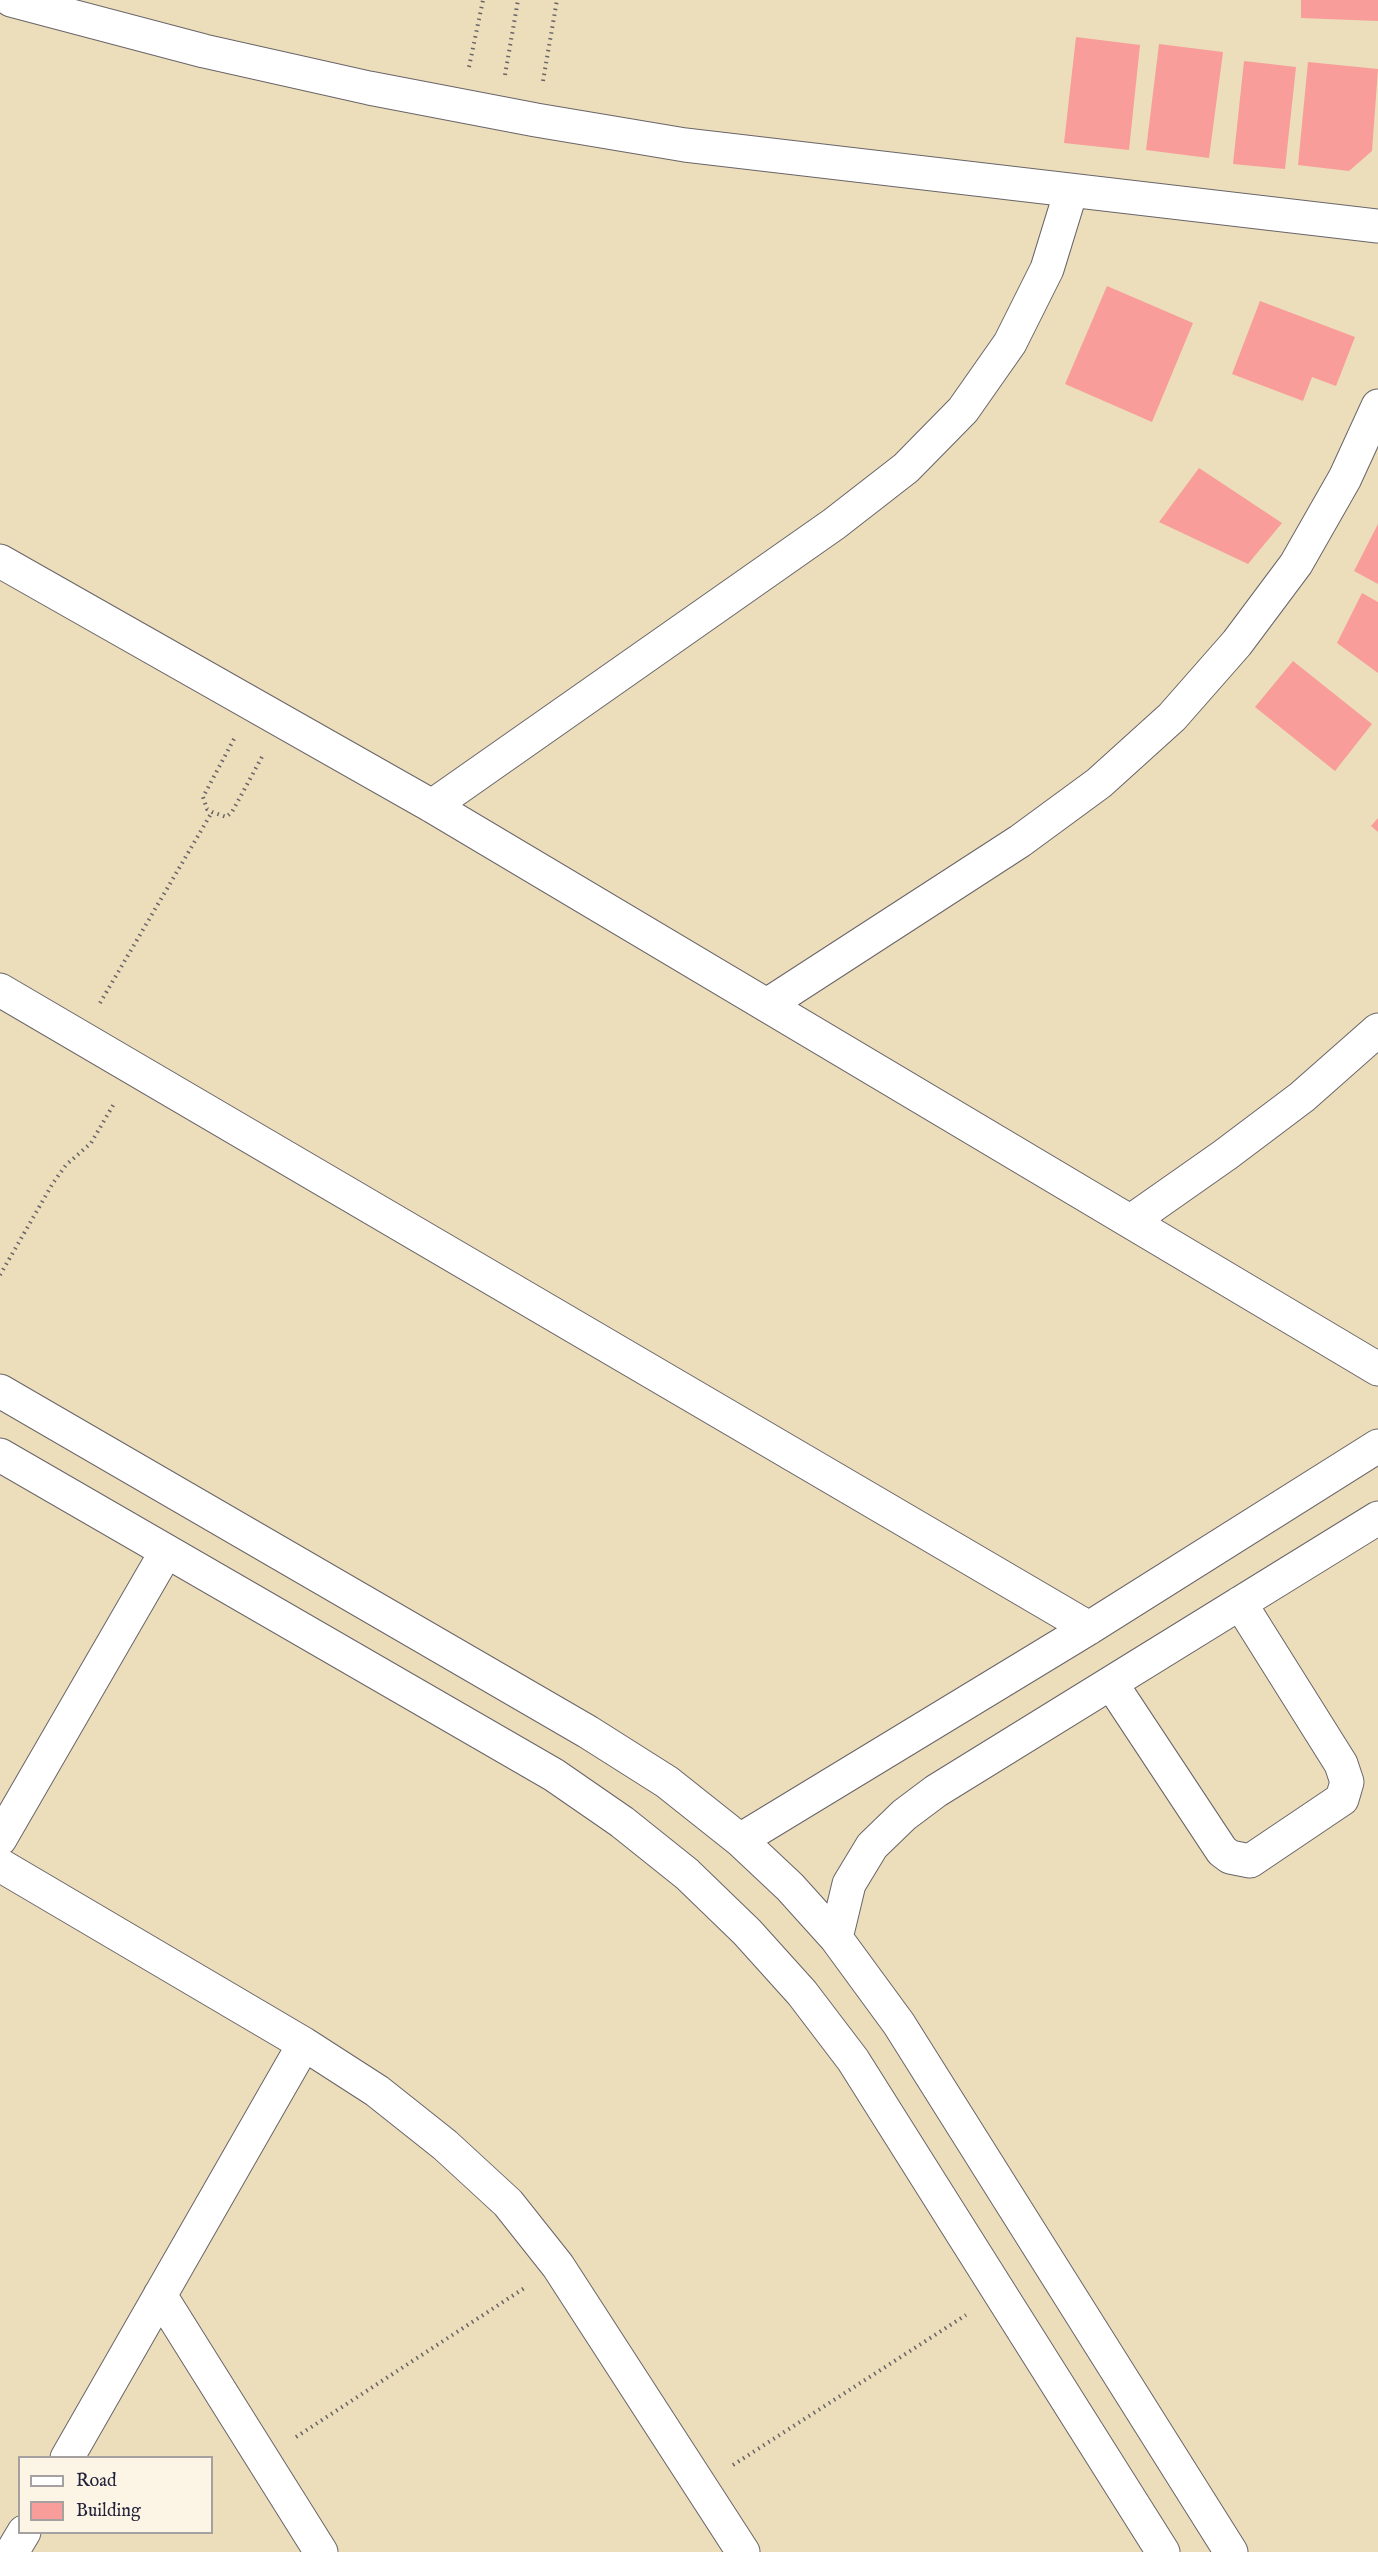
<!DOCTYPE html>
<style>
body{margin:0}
#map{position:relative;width:1378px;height:2552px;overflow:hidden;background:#ecdebb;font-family:"IM FELL English",serif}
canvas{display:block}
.legend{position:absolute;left:18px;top:2456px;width:195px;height:78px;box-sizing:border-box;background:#fcf5e5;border:2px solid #a5a1a1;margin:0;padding:8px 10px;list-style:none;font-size:18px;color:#22223b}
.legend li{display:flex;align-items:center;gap:12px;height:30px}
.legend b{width:30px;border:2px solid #a5a1a1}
</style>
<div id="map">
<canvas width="1378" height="2552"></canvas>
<ul class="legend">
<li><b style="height:8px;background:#fff"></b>Road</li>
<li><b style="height:16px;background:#f89d99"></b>Building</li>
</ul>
</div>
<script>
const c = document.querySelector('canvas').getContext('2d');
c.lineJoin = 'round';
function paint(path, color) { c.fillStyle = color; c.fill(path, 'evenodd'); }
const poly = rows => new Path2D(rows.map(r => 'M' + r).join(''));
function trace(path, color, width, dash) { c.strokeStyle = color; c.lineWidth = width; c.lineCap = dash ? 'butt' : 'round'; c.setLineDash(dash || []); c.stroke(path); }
paint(poly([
 [1301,0,1378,0,1378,21,1301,18],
 [1076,37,1140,45,1129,150,1064,143],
 [1159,44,1223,52,1209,158,1146,150],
 [1244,61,1296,67,1285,169,1233,164],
 [1308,62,1378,69,1372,151,1349,171,1298,165],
 [1107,286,1193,323,1152,422,1065,384],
 [1260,301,1355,337,1336,386,1312,377,1303,401,1232,374],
 [1199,468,1282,523,1248,564,1159,522],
 [1378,524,1378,584,1354,571],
 [1362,593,1378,602,1378,673,1337,643],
 [1293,661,1372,724,1335,771,1255,707],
 [1378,818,1378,832,1371,826]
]), '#f89d99');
const minor = poly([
 [11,0,204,51,369,88,536,120,685,145,1378,226],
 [0,561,432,806,1378,1369],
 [432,806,834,524,906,468,963,410,1010,343,1047,269,1071,191],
 [0,990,1089,1628],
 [767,1005,1020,841,1099,783,1172,717,1237,643,1296,564,1345,478,1378,406],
 [1131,1221,1225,1155,1302,1097,1378,1030],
 [0,1391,588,1732,667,1782,740,1840,790,1887,836,1938,899,2024,1231,2552],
 [0,1455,554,1775,622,1822,687,1874,747,1932,802,1993,853,2060,1163,2552],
 [1111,1683,1222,1851,1230,1857,1250,1861,1342,1799,1347,1782,1341,1764,1240,1603],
 [0,1839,166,1552],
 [740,1840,1089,1628,1378,1446],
 [0,1865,304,2044,377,2091,445,2145,508,2203,558,2266,743,2552],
 [836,1938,849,1884,872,1846,904,1815,936,1791,1378,1518],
 [160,2295,321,2552],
 [67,2458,304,2044],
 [12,2552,24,2532]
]);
trace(minor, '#696468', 35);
trace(poly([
 [469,67,483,0],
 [505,75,518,0],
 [543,81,557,0],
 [234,739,203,797,207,809,212,812,226,817,232,812,263,755],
 [100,1003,212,812],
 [0,1275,53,1183,66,1165,91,1143,115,1102],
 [296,2437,526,2287],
 [733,2465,966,2315]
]), '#696468', 4, [1.5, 4.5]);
trace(minor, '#fff', 33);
</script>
